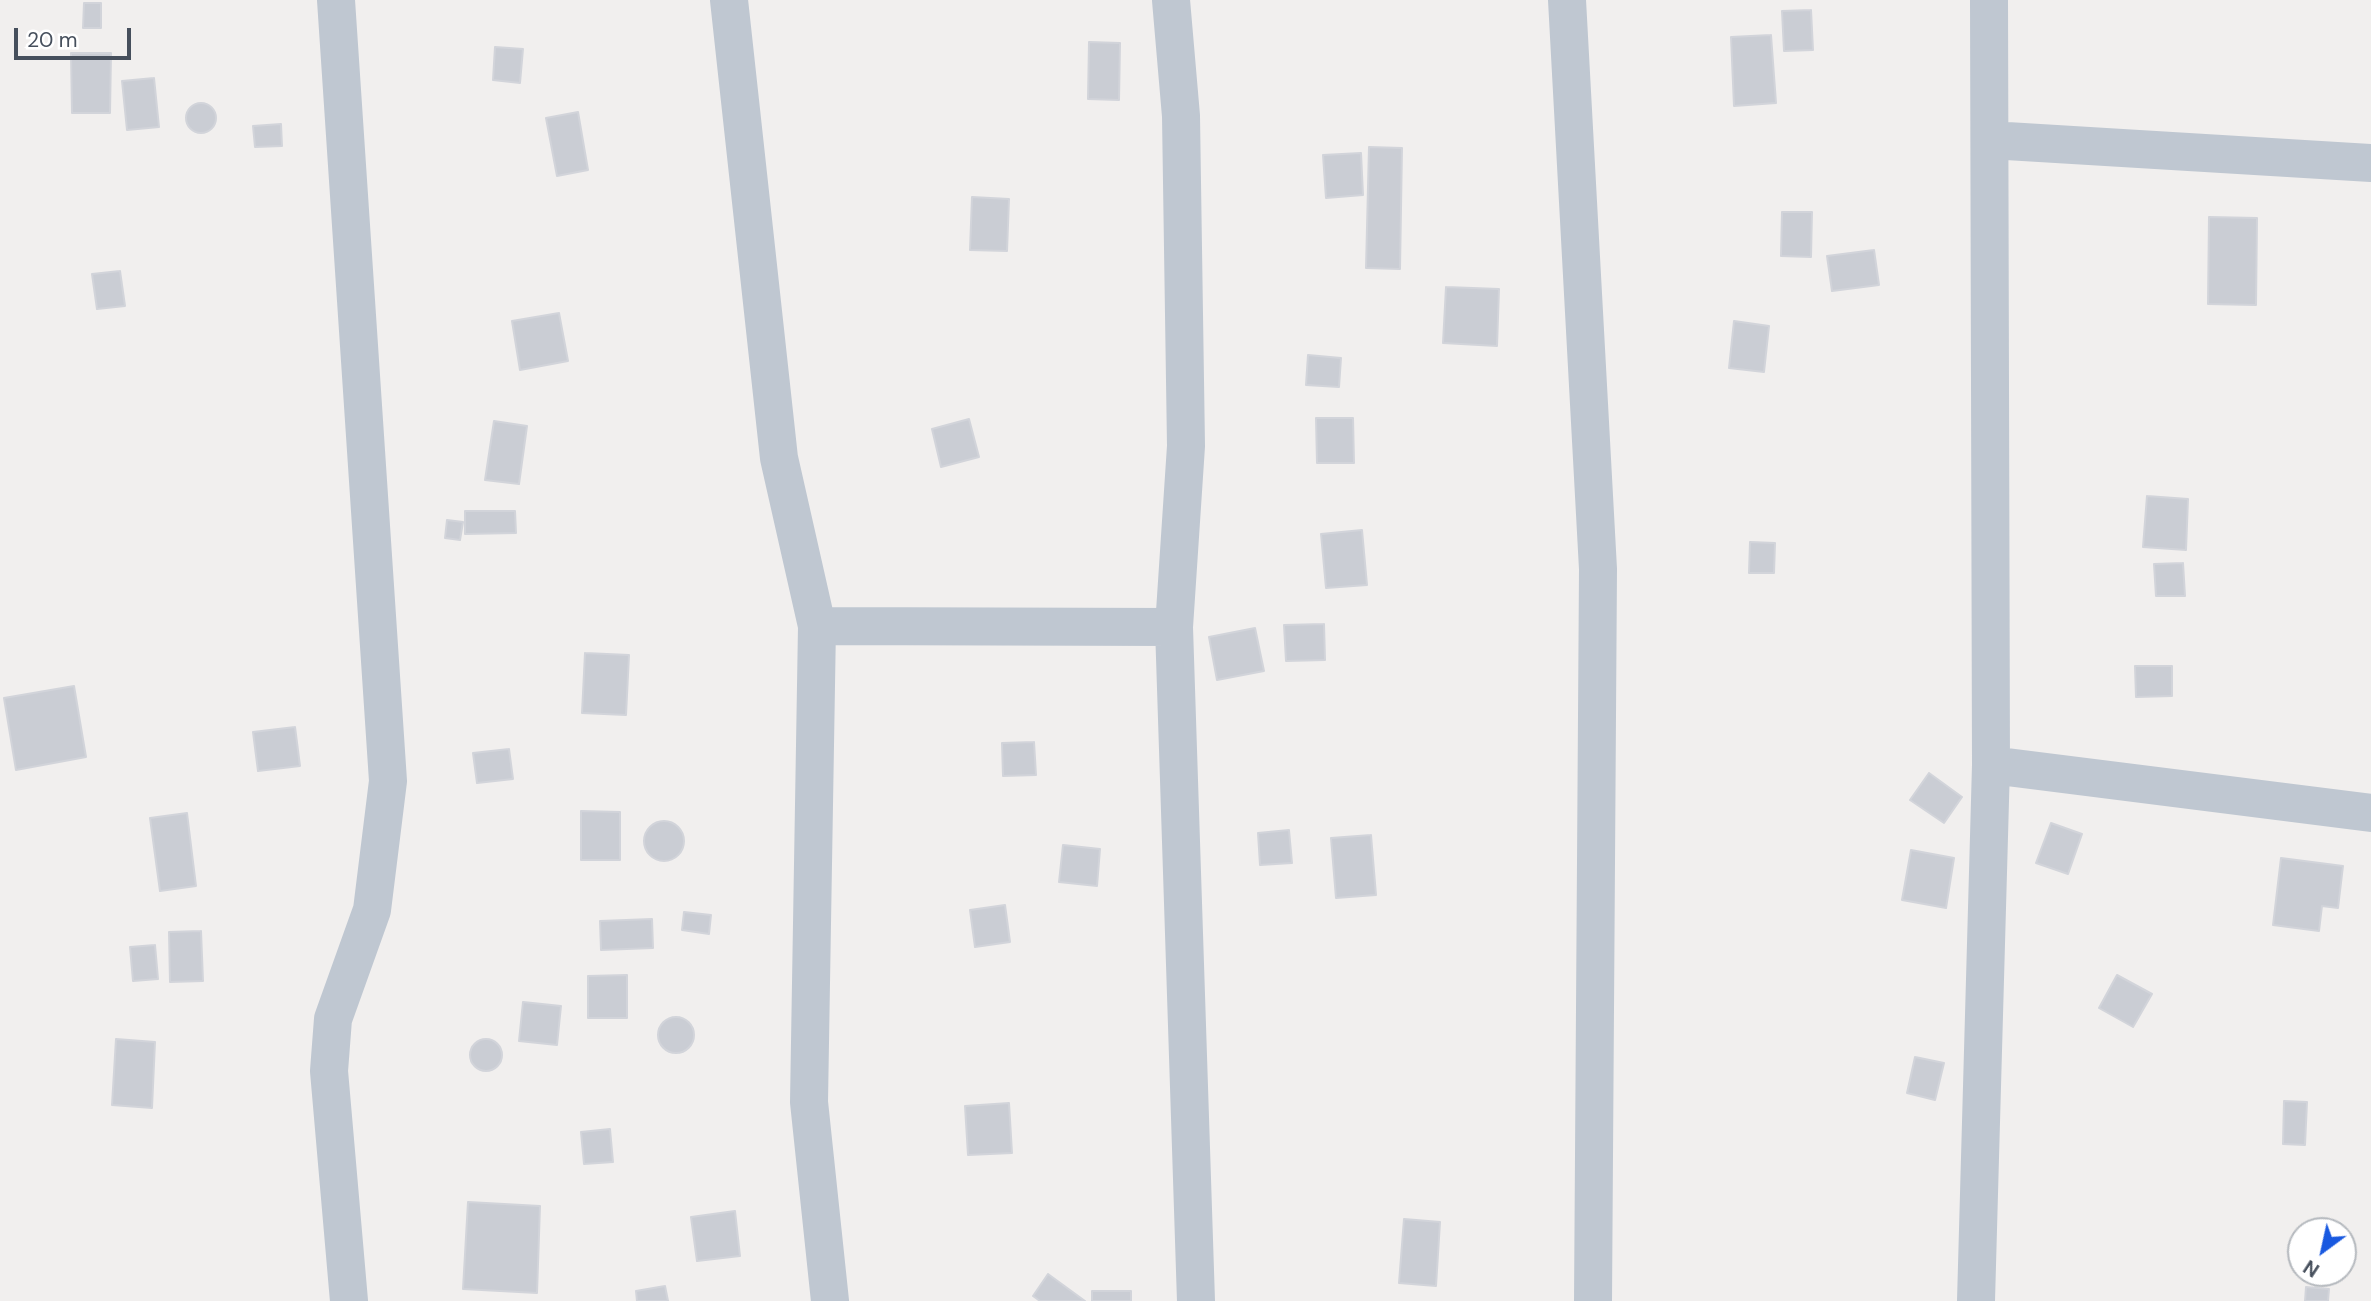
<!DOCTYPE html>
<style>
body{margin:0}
#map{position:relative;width:2371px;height:1301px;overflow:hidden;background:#f1efee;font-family:"DM Sans",sans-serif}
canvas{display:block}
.north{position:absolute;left:2287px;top:1217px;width:70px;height:70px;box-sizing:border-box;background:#fff;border:2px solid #b5b9be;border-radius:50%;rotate:213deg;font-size:19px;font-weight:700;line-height:28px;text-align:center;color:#464f5c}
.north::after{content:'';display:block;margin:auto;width:24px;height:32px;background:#1959e0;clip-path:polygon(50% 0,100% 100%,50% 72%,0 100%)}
.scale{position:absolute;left:14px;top:28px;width:117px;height:32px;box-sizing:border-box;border:4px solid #464f5c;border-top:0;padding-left:9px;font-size:21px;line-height:24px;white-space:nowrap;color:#464f5c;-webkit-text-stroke:5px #fff;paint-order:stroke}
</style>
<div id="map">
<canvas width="2371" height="1301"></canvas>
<div class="north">N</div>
<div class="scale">20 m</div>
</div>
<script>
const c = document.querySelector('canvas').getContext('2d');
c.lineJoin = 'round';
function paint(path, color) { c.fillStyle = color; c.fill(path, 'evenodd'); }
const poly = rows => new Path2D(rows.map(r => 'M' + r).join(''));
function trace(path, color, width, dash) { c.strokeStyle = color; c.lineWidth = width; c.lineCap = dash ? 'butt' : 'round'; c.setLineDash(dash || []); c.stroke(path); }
const building = poly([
 [84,3,101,3,101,28,83,28,84,3],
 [1811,10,1813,50,1784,51,1782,11,1811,10],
 [1771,35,1776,103,1734,106,1731,37,1771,35],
 [1089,42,1120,43,1119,100,1088,99,1089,42],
 [495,47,523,49,520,83,493,80,495,47],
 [71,53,111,53,110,113,72,113,71,53],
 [154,78,159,127,127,130,122,81,154,78],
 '186 118a15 15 0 1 1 30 0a15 15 0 1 1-30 0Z',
 [578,112,588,170,557,176,546,118,578,112],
 [281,124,282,146,255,147,253,126,281,124],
 [1369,147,1402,148,1400,269,1366,268,1369,147],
 [1361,153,1363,195,1326,198,1323,155,1361,153],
 [972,197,1009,199,1007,251,970,250,972,197],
 [1782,212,1812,212,1811,257,1781,256,1782,212],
 [2209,217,2257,218,2256,305,2208,304,2209,217],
 [1874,250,1879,285,1832,291,1827,256,1874,250],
 [120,271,125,306,97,309,92,274,120,271],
 [1446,287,1499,289,1497,346,1443,343,1446,287],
 [559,313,568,361,520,370,512,321,559,313],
 [1734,321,1769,326,1764,372,1729,368,1734,321],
 [1308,355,1341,358,1339,387,1306,385,1308,355],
 [1316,418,1353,418,1354,463,1317,463,1316,418],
 [969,419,979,457,941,467,932,429,969,419],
 [494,421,527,426,519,484,485,480,494,421],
 [2147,496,2188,499,2186,550,2143,547,2147,496],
 [465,511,515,511,516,533,465,534,465,511],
 [447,520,463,522,460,540,445,538,447,520],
 [1362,530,1367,585,1326,588,1321,534,1362,530],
 [1750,542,1775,543,1774,573,1749,573,1750,542],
 [2183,563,2185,596,2156,596,2154,564,2183,563],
 [1324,624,1325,660,1286,661,1284,625,1324,624],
 [1255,628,1264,671,1217,680,1209,637,1255,628],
 [585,653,629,655,626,715,582,713,585,653],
 [2135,666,2172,666,2172,696,2136,697,2135,666],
 [74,686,86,757,16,770,4,698,74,686],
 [295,727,300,766,258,771,253,732,295,727],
 [1034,742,1036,775,1003,776,1002,743,1034,742],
 [509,749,513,779,477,783,473,753,509,749],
 [1929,773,1962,797,1944,823,1910,800,1929,773],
 [581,811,620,812,620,860,581,860,581,811],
 [187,813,196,886,160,891,150,818,187,813],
 '644 841a20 20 0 1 1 40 0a20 20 0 1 1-40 0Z',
 [2051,823,2082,834,2068,874,2036,863,2051,823],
 [1289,830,1292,863,1260,865,1258,833,1289,830],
 [1371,835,1376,895,1336,898,1331,838,1371,835],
 [1063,845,1100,849,1097,886,1059,882,1063,845],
 [1911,850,1954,858,1946,908,1902,900,1911,850],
 [2281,858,2343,866,2338,908,2322,906,2319,931,2273,925,2281,858],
 [1005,905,1010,942,975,947,970,910,1005,905],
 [684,912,711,915,709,934,682,930,684,912],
 [652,919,653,948,601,950,600,921,652,919],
 [201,931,203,981,170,982,169,932,201,931],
 [155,945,158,979,133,981,130,947,155,945],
 [627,975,627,1018,588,1018,588,976,627,975],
 [2117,975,2152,994,2133,1027,2099,1008,2117,975],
 [523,1002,561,1006,557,1045,519,1041,523,1002],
 '658 1035a18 18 0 1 1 36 0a18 18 0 1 1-36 0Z',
 [116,1039,155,1042,152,1108,112,1105,116,1039],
 '470 1055a16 16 0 1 1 32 0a16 16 0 1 1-32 0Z',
 [1915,1057,1944,1063,1935,1100,1907,1093,1915,1057],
 [2284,1101,2307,1102,2305,1145,2283,1144,2284,1101],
 [1009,1103,1012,1153,968,1155,965,1106,1009,1103],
 [610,1129,613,1162,584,1164,581,1132,610,1129],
 [468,1202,540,1206,537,1293,463,1289,468,1202],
 [735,1211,740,1256,697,1261,691,1217,735,1211],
 [1404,1219,1440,1222,1436,1286,1399,1283,1404,1219],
 [1048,1274,1085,1301,1040,1301,1033,1296,1048,1274],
 [665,1286,668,1301,637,1301,636,1291,665,1286],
 [2306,1287,2329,1289,2328,1301,2305,1301,2306,1287],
 [1092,1291,1131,1291,1131,1301,1092,1301,1092,1291]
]);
paint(building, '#cacdd4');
trace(building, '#d2d4da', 2);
trace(poly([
 [336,0,388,781,372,910,333,1019,329,1071,349,1301],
 [729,0,779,458,817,626,809,1102,830,1301],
 [1171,0,1181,116,1186,446,1174,627,1196,1301],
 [1567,0,1598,569,1593,1301],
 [1990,140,2371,163],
 [817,626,1174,627],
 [1991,765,2371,813],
 [1976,1301,1991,765,1989,0]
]), '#bfc7d1', 38);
</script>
